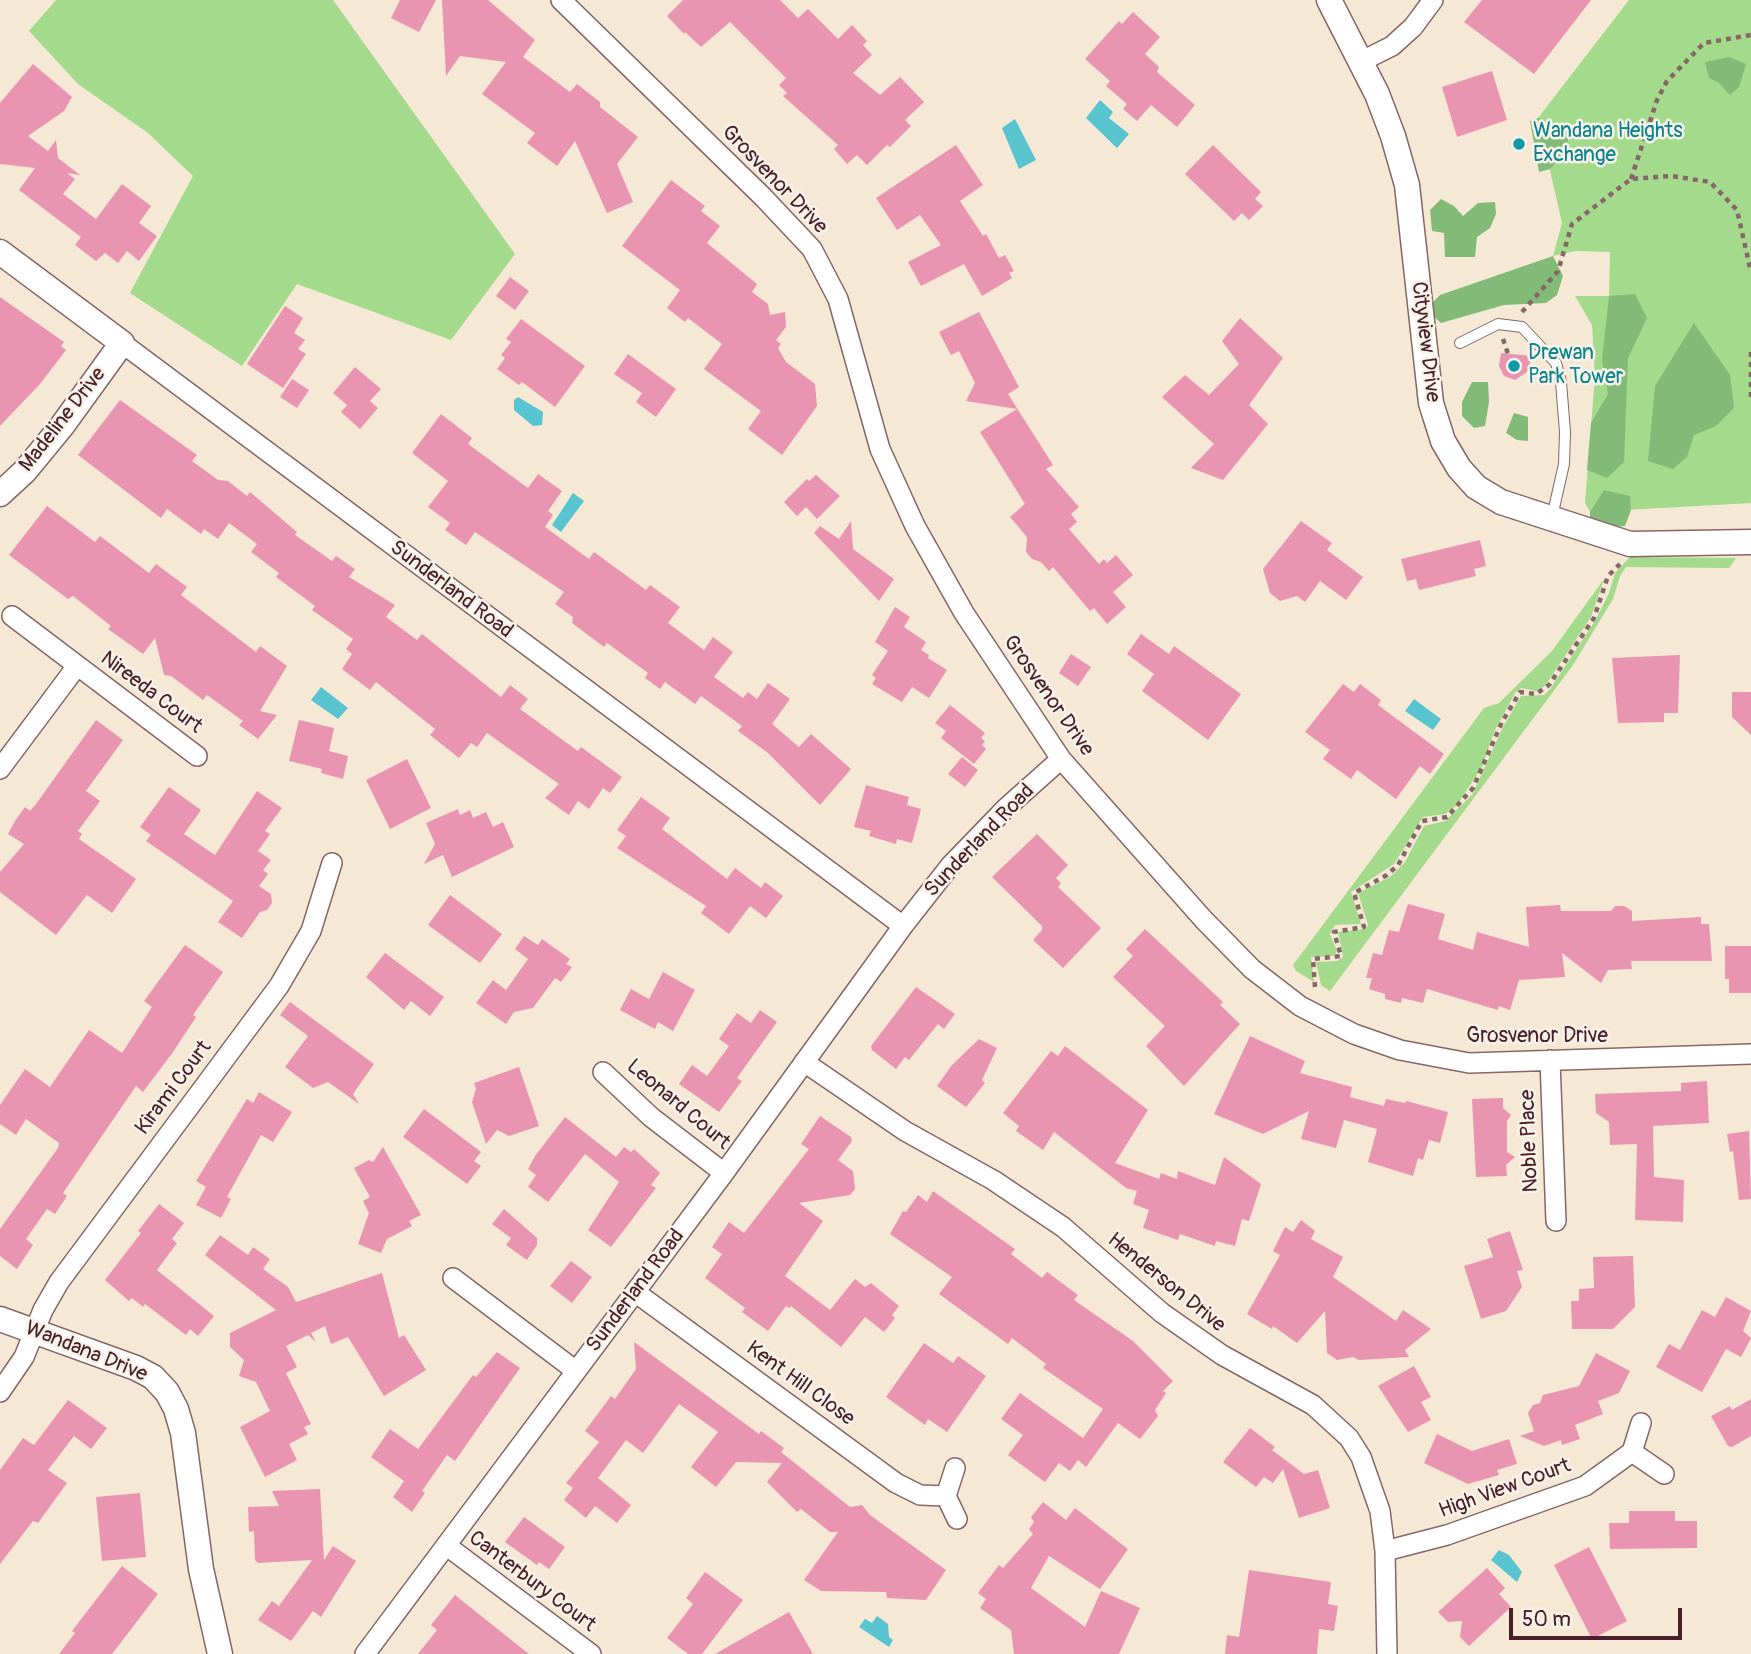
<!DOCTYPE html>
<style>
body{margin:0}
#map{position:relative;width:1751px;height:1654px;overflow:hidden;background:#f5e9d5;font-family:Pangolin,sans-serif}
canvas{display:block}
.scale{position:absolute;left:1509px;top:1608px;width:173px;height:32px;box-sizing:border-box;border:4px solid #4a1f2b;border-top:0;padding-left:9px;font-size:21px;line-height:24px;white-space:nowrap;color:#4a1f2b;-webkit-text-stroke:5px #f7f3e8;paint-order:stroke}
</style>
<div id="map">
<canvas width="1751" height="1654"></canvas>
<div class="scale">50 m</div>
</div>
<script>
const c = document.querySelector('canvas').getContext('2d');
c.lineJoin = 'round';
function paint(path, color) { c.fillStyle = color; c.fill(path, 'evenodd'); }
const poly = rows => new Path2D(rows.map(r => 'M' + r).join(''));
function trace(path, color, width, dash) { c.strokeStyle = color; c.lineWidth = width; c.lineCap = dash ? 'butt' : 'round'; c.setLineDash(dash || []); c.stroke(path); }
function drawText(font, color, halo, rows, align = 'center') {
  c.font = font + ' Pangolin,sans-serif'; c.lineWidth = 5; c.setLineDash([]); c.textBaseline = 'middle'; c.strokeStyle = halo; c.fillStyle = color; for (const [text, x, y, turn = 0] of rows) {
    c.save(); c.translate(x, y); c.rotate((+turn || 0) * Math.PI / 180); c.textAlign = isNaN(turn) ? turn : align; if (halo) c.strokeText(text, 0, 0); c.fillText(text, 0, 0); c.restore();
  }
}
paint(poly([
 [56,0,333,0,515,254,451,340,297,284,242,366,130,293,193,176,148,133,78,84,29,31],
 [1629,0,1751,0,1751,503,1590,512,1585,503,1595,375,1592,325,1575,296,1609,296,1610,252,1575,251,1553,256,1562,223,1538,118],
 [1630,557,1736,558,1729,568,1626,567,1620,576,1613,599,1573,665,1330,991,1321,985,1316,962,1337,961,1343,957,1338,932,1366,929,1368,925,1358,893,1390,877,1405,862,1424,826,1445,821,1472,795,1503,727,1521,696,1544,695,1550,689,1595,621,1609,593,1615,573],
 [1604,579,1591,617,1545,686,1536,691,1521,688,1515,693,1494,732,1482,767,1457,805,1445,814,1423,817,1394,864,1351,892,1361,924,1335,925,1332,930,1330,934,1337,951,1334,956,1311,957,1314,982,1296,971,1293,965,1484,708,1499,703,1552,651]
]), '#a3da8b');
paint(poly([
 [1729,57,1746,64,1739,87,1730,95,1719,83,1709,78,1705,62],
 [1538,118,1553,123,1569,133,1566,152,1550,169,1539,172,1530,121],
 [1441,199,1454,206,1463,216,1478,203,1495,202,1496,214,1490,228,1477,237,1475,257,1445,257,1444,233,1432,231,1430,210],
 [1553,256,1563,276,1557,295,1546,303,1504,305,1441,323,1426,309,1440,295],
 [1635,294,1647,318,1628,358,1624,462,1607,478,1587,470,1591,423,1608,394,1602,360,1609,296],
 [1694,323,1730,375,1734,408,1716,426,1694,435,1687,457,1673,469,1648,461,1655,386],
 [1472,382,1488,382,1489,402,1485,426,1474,428,1462,416,1462,402],
 [1514,413,1528,417,1528,441,1517,440,1506,433],
 [1604,490,1630,496,1631,510,1625,526,1607,527,1590,521,1590,512]
]), '#82ba77');
paint(poly([
 [1100,100,1113,112,1109,118,1129,134,1117,148,1086,118],
 [1015,119,1036,160,1019,169,1002,128],
 [518,397,543,412,542,425,533,426,514,410,514,400],
 [573,493,584,501,561,532,552,525],
 [321,687,348,708,338,719,311,700],
 [1414,699,1441,719,1433,730,1405,711],
 [1499,1550,1509,1555,1522,1572,1517,1582,1491,1560],
 [877,1616,888,1624,889,1637,893,1640,889,1647,859,1627,865,1619,872,1623]
]), '#58c4d0');
paint(poly([
 [400,0,436,0,419,32,391,18],
 [442,0,488,0,535,40,523,57,570,92,577,84,600,102,600,107,638,137,617,164,633,202,607,213,575,141,557,166,527,143,535,133,482,94,506,62,460,56,446,76],
 [683,0,780,0,798,18,808,9,838,39,852,25,867,41,863,45,872,55,853,73,880,95,900,77,924,102,905,120,911,126,890,147,887,145,867,165,857,155,847,164,834,149,838,145,783,96,787,93,779,85,786,78,730,22,701,47,685,32,684,34,667,16],
 [1482,0,1591,0,1534,74,1464,22],
 [1133,12,1160,37,1145,54,1159,67,1157,72,1195,105,1177,127,1151,105,1137,121,1123,109,1127,104,1106,86,1110,81,1085,59,1119,21,1122,24],
 [33,64,72,97,64,111,28,136,48,151,56,140,58,158,80,175,67,173,75,179,63,194,96,219,122,184,151,206,139,223,157,236,139,261,127,251,118,263,105,253,96,261,75,245,81,237,19,190,35,168,0,164,0,103],
 [1492,71,1507,120,1457,137,1442,87],
 [956,145,983,185,960,201,983,236,986,234,999,258,1005,255,1014,271,1009,273,1012,278,982,296,964,264,921,286,908,262,941,245,920,215,897,230,876,198],
 [1213,145,1261,192,1255,199,1263,206,1249,220,1242,213,1234,221,1185,174],
 [671,180,705,206,701,211,720,226,707,243,757,284,752,292,768,304,770,315,785,312,786,327,776,340,781,344,778,348,786,362,815,384,817,406,782,455,748,429,761,411,704,369,722,344,688,318,685,322,667,308,680,290,622,246],
 [510,277,529,291,515,310,496,296],
 [0,297,64,342,61,346,66,350,40,384,0,426],
 [285,306,303,318,294,333,305,340,298,349,306,354,283,388,247,364],
 [979,312,1019,387,1008,394,1053,465,1046,469,1079,507,1071,514,1077,522,1069,529,1099,564,1104,559,1107,563,1116,555,1133,575,1113,592,1126,607,1107,624,1094,608,1090,611,1053,567,1049,571,1041,562,1032,559,1026,552,1027,537,1010,517,1025,504,980,432,1017,409,966,401,975,383,959,351,951,355,939,332],
 [1240,318,1283,358,1249,405,1268,424,1223,480,1191,468,1214,444,1162,397,1185,375,1209,395,1239,364,1222,341],
 [521,319,585,366,555,407,522,382,519,385,497,369,505,358,501,355,511,342,506,339],
 [1501,353,1532,356,1527,372,1515,380,1504,376,1499,366],
 [628,354,676,389,656,417,636,402,642,393,614,374],
 [355,367,381,389,370,401,378,408,360,429,341,412,347,405,333,393],
 [292,379,309,390,297,408,280,397],
 [120,400,197,455,192,461,218,480,228,481,247,496,250,492,297,532,295,535,332,561,336,556,355,569,349,577,395,605,386,617,417,640,422,634,501,697,510,685,528,699,520,709,578,751,581,747,622,777,610,793,603,788,589,809,578,801,569,815,545,798,559,784,487,733,477,747,471,743,459,758,430,735,435,729,376,682,370,690,342,669,352,654,346,649,353,639,312,610,315,606,276,577,279,573,251,552,257,544,229,523,218,539,204,529,201,534,167,509,161,518,78,455],
 [441,414,472,438,468,444,528,488,538,474,562,491,548,511,553,515,545,527,589,559,594,552,646,590,650,585,680,607,668,623,704,650,713,637,733,652,714,677,743,698,748,692,757,699,768,683,790,699,772,724,799,747,811,734,851,769,820,805,768,753,738,731,742,726,701,696,695,704,665,682,660,689,645,678,648,673,607,643,604,647,572,623,573,617,555,604,564,592,475,532,466,545,445,530,450,523,428,507,448,481,412,453],
 [816,475,840,496,817,519,806,507,797,516,784,502,807,479,809,481],
 [47,506,95,542,100,536,149,573,156,564,187,587,181,595,256,652,260,646,287,666,260,711,277,715,258,739,239,725,243,721,207,695,203,700,171,676,164,675,155,638,143,654,108,629,111,626,73,596,68,599,9,555],
 [851,521,853,549,894,579,879,601,814,533,820,526,839,539],
 [1301,521,1332,543,1327,550,1363,577,1346,600,1320,581,1305,602,1297,596,1280,601,1270,593,1263,569],
 [1480,540,1486,566,1474,569,1476,576,1419,590,1416,579,1407,581,1401,559],
 [895,607,910,617,904,627,926,642,921,650,929,655,928,658,947,670,929,698,912,687,902,702,872,684,876,678,872,675,888,651,875,642],
 [1141,634,1169,654,1174,646,1241,694,1208,740,1142,691,1154,674,1127,654],
 [1071,654,1091,667,1078,686,1059,673],
 [1680,655,1678,713,1664,713,1664,722,1618,723,1612,658],
 [1343,684,1354,692,1360,684,1381,700,1378,705,1444,754,1430,774,1420,766,1396,799,1357,770,1351,779,1323,759,1330,750,1305,732],
 [1732,692,1751,692,1751,735,1732,717],
 [950,705,985,733,981,738,985,741,982,745,986,749,974,764,941,738,946,731,935,723],
 [96,720,123,740,86,791,100,801,78,831,82,834,79,839,136,879,112,913,87,895,56,935,0,892,0,872,24,844,8,834,15,821,25,807,30,811,36,804],
 [299,720,334,728,329,751,348,756,343,779,321,773,322,769,289,761],
 [962,757,978,770,965,787,948,774],
 [407,759,431,808,390,829,366,780],
 [866,785,909,797,907,805,921,809,912,843,897,839,896,844,869,836,871,831,854,827],
 [169,787,201,810,184,834,215,855,257,791,282,808,265,831,270,834,258,851,271,860,263,870,268,874,259,886,271,894,272,903,267,910,260,912,242,938,218,922,233,901,146,841,151,835,140,827],
 [641,797,670,818,662,829,727,879,735,868,761,888,765,882,783,896,766,918,750,906,729,934,701,913,706,906,617,848,626,836,617,830],
 [458,809,460,815,470,810,473,818,486,812,493,827,503,822,514,847,452,877,443,855,424,864,435,844,426,823],
 [1037,834,1068,865,1056,878,1061,883,1058,887,1101,928,1063,968,1033,940,1042,930,1042,926,992,877],
 [450,895,502,934,480,963,428,925],
 [1408,904,1445,914,1438,939,1473,950,1477,932,1529,947,1526,907,1560,905,1561,911,1611,911,1615,906,1624,906,1632,911,1632,921,1701,917,1701,924,1709,924,1712,961,1631,961,1632,969,1608,970,1601,983,1562,953,1565,977,1519,980,1510,1010,1499,1006,1498,1010,1427,989,1423,1003,1402,998,1401,1003,1385,999,1385,994,1369,989,1372,978,1366,978,1373,953,1382,955,1389,930,1399,932],
 [1145,929,1223,1002,1220,1005,1240,1024,1184,1086,1146,1046,1165,1026,1113,977,1133,956,1126,949],
 [524,936,538,945,542,939,570,959,566,964,572,967,561,982,555,978,533,1008,514,1012,506,1024,476,1003,493,980,506,990,528,959,515,949],
 [185,945,223,972,193,1015,196,1017,173,1052,143,1092,136,1086,63,1193,67,1196,55,1214,47,1209,26,1239,33,1245,17,1269,0,1256,0,1229,58,1148,59,1143,26,1119,16,1135,0,1124,0,1105,25,1069,50,1087,89,1030,122,1053,152,1007,144,1001],
 [1725,946,1751,946,1751,993,1729,993,1729,979,1725,979],
 [385,953,444,997,430,1016,411,1001,404,1010,366,977],
 [663,972,695,990,673,1031,658,1022,655,1029,620,1010,631,989,649,999],
 [916,987,955,1014,944,1029,938,1024,909,1060,905,1057,896,1069,872,1050,871,1046],
 [290,1002,374,1064,353,1094,359,1104,328,1082,313,1088,285,1067,308,1036,280,1015],
 [760,1010,777,1022,737,1078,742,1081,719,1112,679,1084,692,1065,707,1076,729,1046,719,1039,737,1013,751,1023],
 [1250,1036,1305,1061,1300,1073,1352,1087,1350,1097,1384,1106,1386,1099,1405,1103,1406,1101,1448,1112,1440,1143,1429,1140,1423,1160,1418,1158,1413,1176,1368,1162,1377,1129,1344,1120,1336,1148,1301,1139,1309,1111,1263,1134,1214,1114],
 [979,1039,997,1048,982,1080,985,1083,966,1107,937,1086,952,1065],
 [1065,1046,1148,1110,1115,1163,1159,1179,1161,1173,1177,1179,1178,1171,1215,1185,1224,1157,1261,1184,1249,1221,1242,1219,1235,1246,1216,1241,1215,1246,1180,1234,1178,1240,1143,1228,1149,1210,1133,1204,1137,1191,1126,1188,1054,1132,1043,1150,1016,1131,1019,1126,1003,1113,1051,1051,1058,1056],
 [519,1067,539,1126,509,1136,497,1130,486,1144,472,1102,476,1089,474,1083],
 [1707,1081,1709,1123,1653,1126,1654,1177,1684,1180,1683,1222,1635,1220,1637,1144,1610,1145,1609,1122,1596,1113,1595,1094,1681,1091,1681,1083],
 [259,1092,292,1112,273,1142,261,1135,227,1197,231,1199,221,1218,196,1205,206,1187,196,1181,247,1099,253,1103],
 [1503,1098,1503,1108,1511,1115,1507,1121,1507,1152,1515,1157,1506,1165,1507,1176,1476,1177,1472,1099],
 [424,1109,481,1152,474,1161,481,1166,467,1184,403,1137],
 [820,1116,851,1137,852,1141,838,1160,853,1171,855,1189,850,1195,799,1203,823,1221,785,1276,830,1310,855,1279,865,1287,871,1283,899,1306,892,1315,895,1318,884,1332,865,1317,841,1347,791,1306,789,1308,786,1306,768,1331,742,1312,745,1308,705,1278,722,1254,712,1247,729,1222,744,1233,809,1149,801,1144],
 [565,1117,616,1157,624,1147,631,1152,634,1149,660,1173,651,1185,656,1188,611,1247,588,1230,619,1182,585,1154,548,1202,528,1187,536,1175,528,1169,535,1156],
 [1749,1131,1751,1199,1739,1200,1733,1151,1730,1152,1727,1134],
 [383,1147,421,1215,409,1221,412,1226,387,1239,381,1253,358,1244,369,1213,363,1201,370,1197,354,1168,369,1160,373,1162],
 [933,1191,1015,1249,1011,1254,1042,1278,1047,1272,1078,1295,1074,1300,1133,1341,1173,1381,1163,1391,1166,1393,1155,1410,1158,1416,1140,1439,1118,1423,1086,1467,1078,1460,1070,1471,1059,1463,1045,1482,1008,1455,1023,1435,1001,1419,1020,1393,1083,1438,1103,1409,1043,1368,1046,1364,1012,1338,1008,1344,939,1294,952,1277,890,1234,903,1211,906,1212,918,1195,927,1202],
 [159,1204,184,1223,172,1239,177,1243,157,1270,214,1316,198,1336,190,1329,186,1335,145,1304,143,1307,132,1298,129,1301,105,1280,141,1233,138,1231],
 [504,1209,537,1238,537,1245,527,1260,506,1245,511,1238,492,1224],
 [1301,1220,1315,1231,1311,1239,1343,1257,1333,1277,1396,1321,1403,1310,1431,1329,1405,1350,1409,1357,1359,1360,1353,1357,1337,1360,1327,1353,1325,1311,1297,1343,1273,1326,1272,1329,1247,1314,1280,1255,1273,1251,1285,1227,1293,1232],
 [1510,1231,1523,1270,1517,1271,1522,1287,1506,1311,1481,1319,1464,1266,1493,1257,1487,1239],
 [220,1235,248,1255,253,1247,270,1259,263,1269,288,1287,296,1302,382,1273,399,1338,404,1335,426,1370,384,1396,348,1337,331,1344,325,1326,311,1333,316,1342,308,1335,286,1346,297,1367,286,1373,311,1424,304,1427,308,1434,289,1444,297,1460,265,1477,240,1427,270,1411,256,1382,239,1376,244,1360,230,1347,230,1333,276,1310,205,1255],
 [1633,1256,1635,1307,1613,1329,1572,1329,1571,1301,1579,1301,1579,1289,1594,1288,1593,1257],
 [571,1261,592,1277,572,1303,550,1286],
 [1726,1297,1751,1311,1743,1331,1751,1338,1741,1357,1726,1349,1702,1392,1656,1367,1669,1344,1680,1350,1702,1310,1715,1317],
 [634,1342,759,1434,761,1431,784,1448,781,1452,850,1507,862,1505,870,1515,946,1570,926,1600,887,1598,886,1592,821,1591,804,1580,838,1532,830,1532,801,1509,797,1512,767,1482,782,1463,736,1462,716,1487,691,1467,718,1432,679,1404,643,1453,626,1440,598,1478,631,1505,617,1523,595,1506,586,1518,564,1500,573,1488,566,1483,599,1442,585,1431,611,1396,615,1399,636,1369],
 [924,1343,953,1363,958,1356,986,1376,947,1432,928,1419,925,1425,886,1397],
 [497,1352,520,1368,455,1461,447,1455,422,1491,425,1493,412,1512,393,1497,404,1481,371,1457,390,1429,418,1449,473,1375,476,1377],
 [1596,1353,1630,1371,1619,1393,1598,1401,1603,1414,1575,1425,1580,1439,1562,1445,1561,1440,1544,1446,1520,1436,1534,1431,1528,1413,1533,1405,1540,1403,1543,1395,1579,1386],
 [1414,1366,1431,1397,1421,1402,1431,1420,1408,1432,1378,1386],
 [1751,1399,1751,1436,1732,1447,1728,1446,1711,1416,1730,1406,1732,1410],
 [68,1400,107,1428,91,1449,74,1436,48,1470,67,1483,38,1523,33,1521,0,1564,0,1470,23,1438,34,1445],
 [1250,1428,1275,1447,1272,1450,1304,1474,1318,1470,1330,1508,1299,1518,1283,1469,1273,1483,1264,1477,1256,1487,1223,1462],
 [1437,1434,1472,1451,1509,1439,1517,1464,1497,1470,1499,1475,1468,1484,1424,1463],
 [320,1489,324,1560,333,1546,356,1561,321,1617,313,1611,291,1641,258,1620,272,1601,279,1606,312,1560,258,1563,255,1560,254,1531,249,1532,248,1507,279,1506,272,1491],
 [140,1493,146,1557,102,1561,96,1497],
 [1043,1502,1066,1520,1075,1508,1128,1549,1100,1589,1049,1556,1031,1588,1085,1627,1101,1591,1140,1608,1119,1654,1014,1654,1011,1630,980,1608,986,1599,978,1593,999,1565,1003,1568,1033,1534,1029,1529,1034,1522,1031,1517],
 [1629,1511,1675,1511,1675,1521,1697,1521,1697,1548,1610,1549,1609,1523,1629,1523],
 [524,1517,565,1547,549,1569,539,1562,537,1565,505,1542],
 [1589,1547,1627,1621,1592,1639,1554,1565],
 [122,1566,158,1594,112,1654,59,1654,75,1633,72,1631],
 [1487,1568,1505,1588,1499,1594,1511,1607,1469,1646,1460,1637,1462,1621,1448,1622,1438,1612],
 [1249,1570,1331,1582,1328,1604,1338,1606,1334,1631,1319,1629,1317,1654,1225,1654,1227,1635,1239,1637],
 [705,1572,743,1600,702,1654,688,1654,667,1638,693,1604,686,1598],
 [455,1595,480,1615,529,1654,418,1654,437,1630,431,1625],
 [789,1612,813,1654,715,1654]
]), '#e994b0');
const service = poly([
 [1460,343,1498,324,1522,327,1556,363,1561,382,1565,432,1564,464,1552,517]
]);
const minor = poly([
 [561,0,763,197,812,249,838,299,880,449,915,526,964,613,1061,759,1204,920,1252,969,1300,1006,1354,1034,1400,1050,1469,1063,1751,1054],
 [1360,62,1392,46,1413,27,1433,0],
 [122,343,903,926,724,1173,365,1654],
 [12,616,197,756],
 [0,769,77,666],
 [903,926,950,866,1006,808,1061,759],
 [1550,1060,1556,1221],
 [804,1062,905,1131,993,1180,1063,1227,1162,1313,1222,1355,1313,1405,1349,1438,1361,1457,1380,1511,1385,1551,1387,1654],
 [603,1072,651,1117,724,1173],
 [453,1278,576,1371],
 [635,1292,896,1483,920,1495,946,1496,957,1519],
 [0,1392,24,1357,43,1310,59,1282,279,986,311,931,332,863],
 [1632,1452,1641,1423],
 [946,1496,955,1468],
 [447,1546,591,1654],
 [1385,1551,1447,1535,1585,1486,1632,1452,1664,1474]
]);
const tertiary = poly([
 [1329,0,1377,94,1393,136,1407,185,1431,403,1443,441,1459,468,1476,487,1501,502,1630,544,1751,542],
 [0,252,122,343,62,426,25,471,0,494],
 [0,1319,136,1368,153,1377,167,1392,176,1409,183,1433,201,1569,220,1654]
]);
trace(service, '#866666', 12);
trace(minor, '#866666', 22);
trace(tertiary, '#866666', 27);
trace(poly([
 [1631,179,1657,100,1667,81,1704,43,1751,35],
 [1522,312,1558,271,1572,224,1631,179,1671,176,1710,182,1737,210,1751,272],
 [1503,339,1508,354],
 [1751,352,1751,397],
 [1315,987,1313,959,1341,956,1334,932,1364,927,1354,893,1387,875,1398,865,1422,821,1447,817,1473,788,1502,722,1520,692,1536,694,1549,685,1594,618,1608,576,1620,564]
]), '#866666', 4.5, [5, 5]);
trace(service, '#fff', 10);
trace(minor, '#fff', 19);
trace(tertiary, '#fff', 24);
for (const [x, y, r, color] of [
 [1519,144,7,"#0f9aa8"],
 [1514,366,7,"#0f9aa8"]
]) { const dot = new Path2D(); dot.arc(x, y, r, 0, 2 * Math.PI); c.fillStyle = color; c.fill(dot); trace(dot, '#f7f3e8', 2.5); }
drawText('21px', '#0d838f', '#f7f3e8', [
 ["Wandana Heights",1533,132],
 ["Exchange",1533,156],
 ["Drewan",1528,354],
 ["Park Tower",1528,378]
], 'left');
drawText('21px', '#4a1f2b', '#f7f3e8', [
 ["Grosvenor Drive",774,180,46],
 ["Cityview Drive",1425,342,83],
 ["Madeline Drive",63,420,-52],
 ["Sunderland Road",451,590,37],
 ["Nireeda Court",151,693,37],
 ["Grosvenor Drive",1048,696,55],
 ["Sunderland Road",980,841,-46],
 ["Grosvenor Drive",1537,1037],
 ["Kirami Court",174,1088,-53],
 ["Leonard Court",678,1105,40],
 ["Noble Place",1530,1141,-92],
 ["Henderson Drive",1166,1283,39],
 ["Sunderland Road",636,1291,-53],
 ["Wandana Drive",86,1352,22],
 ["Kent Hill Close",800,1384,36],
 ["High View Court",1505,1489,-20],
 ["Canterbury Court",532,1582,37]
]);
</script>
